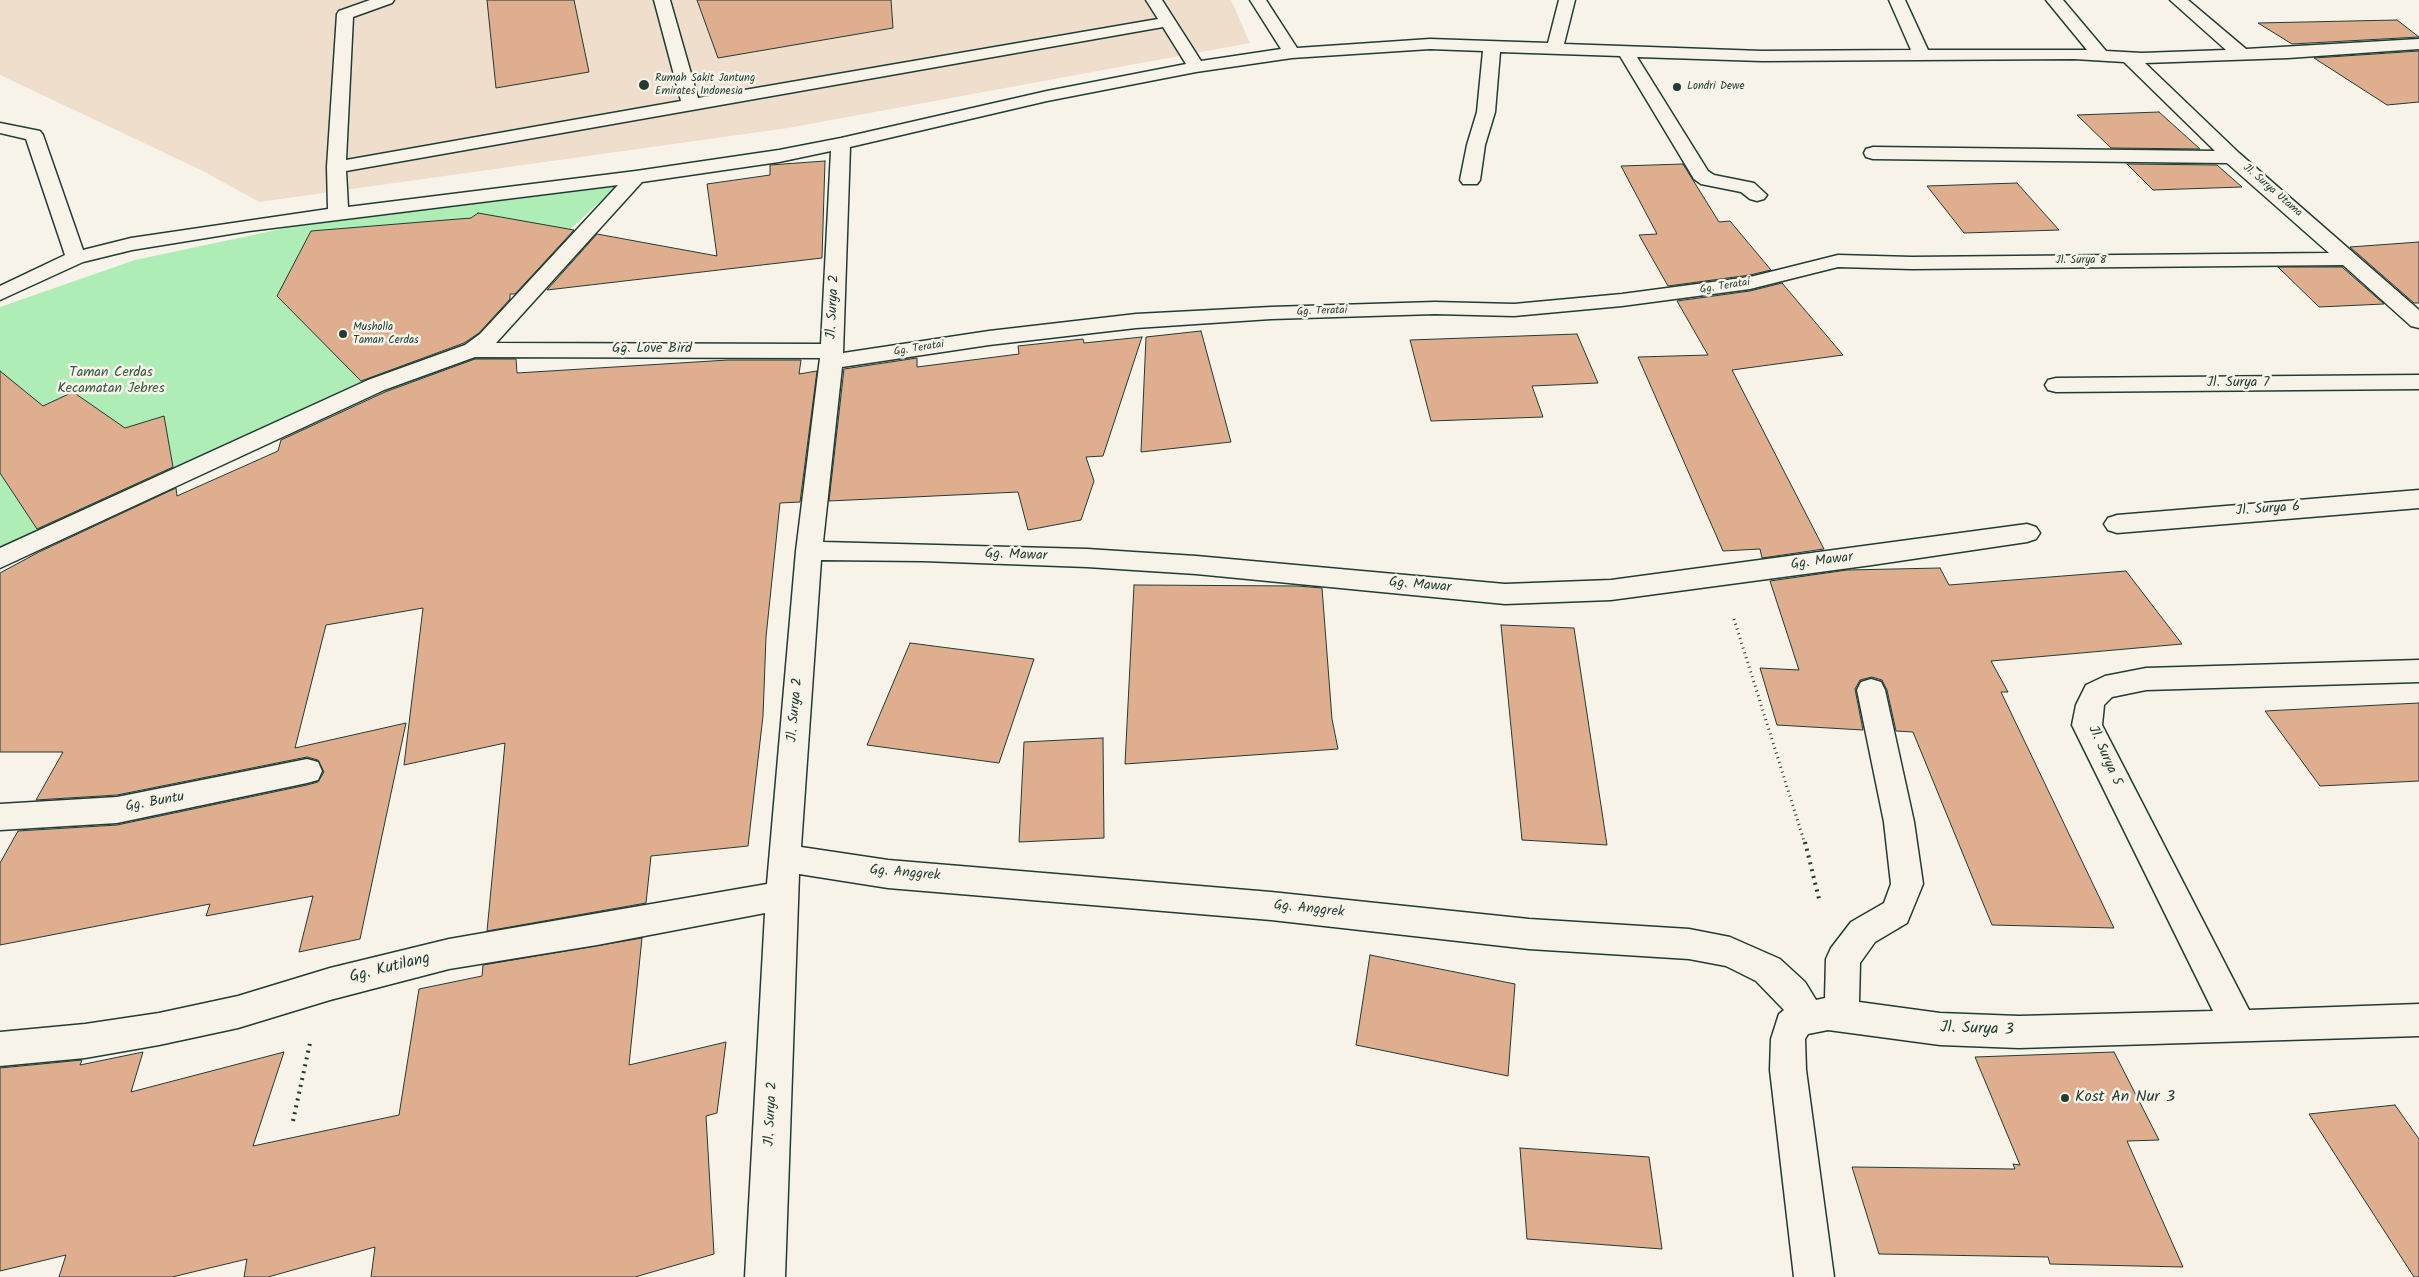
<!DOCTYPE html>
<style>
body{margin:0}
canvas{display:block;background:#f7f3e8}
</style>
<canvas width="2419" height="1277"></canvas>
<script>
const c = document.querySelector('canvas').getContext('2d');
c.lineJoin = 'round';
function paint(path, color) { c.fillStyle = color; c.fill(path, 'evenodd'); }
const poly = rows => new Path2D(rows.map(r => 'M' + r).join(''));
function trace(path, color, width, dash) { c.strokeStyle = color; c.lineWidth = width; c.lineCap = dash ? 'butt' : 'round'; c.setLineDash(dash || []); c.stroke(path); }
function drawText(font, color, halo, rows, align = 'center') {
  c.font = font + ' Kalam,sans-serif'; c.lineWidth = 5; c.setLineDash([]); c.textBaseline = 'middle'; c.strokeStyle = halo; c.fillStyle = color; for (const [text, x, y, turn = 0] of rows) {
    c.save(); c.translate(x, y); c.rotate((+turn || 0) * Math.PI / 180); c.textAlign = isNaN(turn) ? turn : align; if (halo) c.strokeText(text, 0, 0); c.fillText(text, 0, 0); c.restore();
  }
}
paint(poly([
 [0,0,1231,0,1250,43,788,128,259,202,203,171,0,75]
]), '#f0decd');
paint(poly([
 [622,181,454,338,0,555,0,307,135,260,286,228]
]), '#aeedb5');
const building = poly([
 [487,0,574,0,589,72,496,88,487,0],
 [697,0,891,0,893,28,718,58,697,0],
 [2397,20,2419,37,2292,44,2258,23,2397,20],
 [2419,51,2419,102,2387,105,2314,58,2419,51],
 [2159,112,2200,149,2111,148,2077,115,2159,112],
 [825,161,822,258,547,290,597,234,717,256,707,184,770,175,770,165,825,161],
 [1683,164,1719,222,1730,221,1771,270,1750,275,1668,286,1639,235,1657,234,1621,166,1683,164],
 [2127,164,2217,165,2242,187,2153,190,2127,164],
 [2017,183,2059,230,1964,233,1927,186,2017,183],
 [478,213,574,230,515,294,510,294,510,299,479,333,464,343,361,381,277,296,311,231,471,218,478,213],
 [2419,242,2419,303,2414,303,2350,247,2419,242],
 [2278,267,2342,267,2384,304,2319,307,2278,267],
 [1782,283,1843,355,1732,370,1824,549,1762,558,1760,549,1723,551,1638,357,1708,355,1677,301,1750,291,1782,283],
 [1201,331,1231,442,1141,452,1146,337,1201,331],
 [1577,334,1598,383,1532,386,1543,417,1431,421,1410,340,1577,334],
 [1142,337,1103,456,1086,457,1094,481,1081,520,1028,530,1018,492,829,501,844,369,917,358,917,367,1019,354,1018,346,1083,339,1084,343,1142,337],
 [475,359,516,359,517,373,728,360,801,360,799,374,817,371,800,502,780,503,766,637,763,716,748,846,651,856,646,903,487,931,505,743,404,765,423,608,326,625,295,748,406,723,360,939,299,952,313,896,206,916,210,904,0,945,0,863,18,831,117,825,307,785,318,782,324,772,318,760,307,757,117,795,36,800,63,752,0,752,0,573,39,552,176,488,177,496,278,451,281,440,385,392,475,359],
 [0,371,43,406,73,392,125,428,164,416,173,467,37,529,0,473,0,371],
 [1940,568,1949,585,2126,571,2182,644,1991,661,2008,692,2001,692,2114,928,1992,925,1913,732,1896,731,1887,690,1882,680,1872,677,1860,680,1855,689,1863,730,1777,725,1760,668,1799,670,1770,581,1847,570,1940,568],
 [1134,585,1297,586,1322,588,1332,719,1338,749,1125,764,1134,585],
 [1501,625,1574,628,1607,845,1522,840,1501,625],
 [910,643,1034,659,999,763,867,745,910,643],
 [2419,703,2419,781,2320,786,2265,711,2419,703],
 [1103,738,1104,838,1019,842,1024,742,1103,738],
 [642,938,629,1065,726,1042,717,1113,706,1116,714,1254,635,1277,371,1277,375,1247,268,1277,244,1277,247,1259,172,1277,59,1277,66,1255,0,1271,0,1068,82,1060,80,1065,143,1052,131,1092,284,1052,253,1146,399,1115,419,989,482,976,483,965,642,938],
 [1370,955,1515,984,1508,1076,1356,1045,1370,955],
 [2114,1052,2159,1140,2127,1141,2183,1267,2050,1264,2048,1257,1879,1254,1852,1167,2015,1169,2013,1164,2020,1165,1975,1057,2114,1052],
 [2395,1105,2419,1139,2419,1277,2414,1277,2309,1114,2395,1105],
 [1520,1148,1649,1157,1662,1249,1527,1239,1520,1148]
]);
paint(building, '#deae8f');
trace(building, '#1f3d34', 1);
const minor = poly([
 [370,0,394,0,392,3,353,17,346,160,681,101,654,0,670,0,698,98,1158,19,1146,0,1162,0,1201,61,1281,49,1250,0,1266,0,1297,48,1430,39,1548,43,1559,0,1575,0,1564,44,1762,51,1911,50,1889,0,1905,0,1928,50,2087,50,2046,0,2063,0,2106,51,2142,53,2226,50,2170,0,2188,0,2246,49,2419,39,2419,49,2288,58,2145,63,2239,153,2419,310,2419,328,2411,326,2343,265,1912,269,1838,267,1750,289,1622,306,1514,316,1435,314,1271,319,1136,328,989,345,842,367,823,542,1087,549,1196,556,1505,584,1611,580,2027,524,2036,527,2040,533,2036,539,2027,542,1872,565,1611,600,1505,604,1196,574,1087,567,923,561,821,560,801,847,888,860,1271,892,1529,919,1689,929,1730,937,1780,959,1805,982,1816,1000,1825,998,1826,959,1831,948,1851,922,1884,903,1891,884,1884,822,1857,690,1861,682,1871,679,1881,682,1885,690,1914,822,1923,884,1907,923,1875,942,1860,963,1859,1002,1940,1013,2019,1016,2213,1011,2072,725,2076,705,2086,685,2105,676,2146,668,2419,660,2419,682,2146,690,2112,697,2104,705,2102,725,2249,1010,2419,1004,2419,1036,2019,1048,1940,1045,1828,1030,1808,1034,1805,1039,1806,1070,1834,1277,1794,1277,1770,1070,1771,1039,1779,1014,1784,1010,1756,981,1726,966,1689,959,1529,949,1271,920,888,888,799,874,785,1277,745,1277,765,913,597,945,449,969,330,1000,238,1028,159,1045,85,1058,0,1066,0,1032,85,1024,159,1013,238,996,330,968,449,939,767,884,796,551,820,358,475,357,384,390,0,568,0,548,368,380,465,345,480,334,618,185,249,231,132,250,83,262,0,300,0,286,65,255,26,139,0,133,0,123,40,131,43,135,83,250,131,238,328,209,327,167,337,14,339,11,370,0],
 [1163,27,1186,64,1047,91,841,138,779,150,636,171,348,207,346,171,1163,27],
 [1430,49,1483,51,1477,112,1467,145,1460,180,1463,184,1477,184,1480,180,1485,145,1495,112,1500,52,1620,56,1694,179,1701,184,1741,192,1750,199,1757,201,1764,199,1767,195,1754,183,1714,175,1708,171,1637,57,1762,61,2074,59,2124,62,2215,151,1873,147,1866,149,1864,153,1866,157,1873,159,2227,163,2329,253,1912,257,1838,255,1750,277,1622,294,1514,304,1435,302,1271,307,1136,314,989,331,843,353,850,147,1047,101,1196,72,1292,58,1430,49],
 [831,151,821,344,496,343,642,182,779,162,831,151],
 [2419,375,2419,389,2056,392,2048,390,2045,385,2048,380,2056,378,2419,375],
 [2419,490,2419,508,2117,533,2108,530,2104,524,2108,518,2117,515,2419,490],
 [307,759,318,762,322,771,318,780,307,783,117,823,0,830,0,804,117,797,307,759]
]);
trace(minor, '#1f3d34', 3);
trace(poly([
 [1734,619,1805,844]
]), '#1f3d34', 3, [1, 4]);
trace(poly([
 [1805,842,1820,903],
 [293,1121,310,1043]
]), '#1f3d34', 4, [2, 5]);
paint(minor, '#f7f3e8');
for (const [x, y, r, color] of [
 [644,85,6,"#1f3d34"],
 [1677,87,5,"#1f3d34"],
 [343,334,5,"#1f3d34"],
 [2065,1098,5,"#1f3d34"]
]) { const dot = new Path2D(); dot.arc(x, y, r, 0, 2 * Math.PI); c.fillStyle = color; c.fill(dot); trace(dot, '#f7f3e8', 2); }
drawText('11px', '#1f3d34', '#f7f3e8', [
 ["Rumah Sakit Jantung",655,79],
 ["Emirates Indonesia",655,92],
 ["Londri Dewe",1687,87],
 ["Musholla",353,328],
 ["Taman Cerdas",353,341]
], 'left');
drawText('11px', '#1f3d34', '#f7f3e8', [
 ["Jl. Surya Utama",2272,191,41],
 ["Jl. Surya 8",2081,261],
 ["Gg. Teratai",1725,287,-9],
 ["Gg. Teratai",1322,312,-2],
 ["Gg. Teratai",919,349,-9]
]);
drawText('14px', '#1f3d34', '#f7f3e8', [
 ["Jl. Surya 2",834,307,-87],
 ["Gg. Love Bird",652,350],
 ["Jl. Surya 7",2238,384],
 ["Jl. Surya 6",2268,510,-4],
 ["Gg. Mawar",1016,556,2],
 ["Gg. Mawar",1822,562,-7],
 ["Gg. Mawar",1420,586,5],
 ["Jl. Surya 2",796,710,-85],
 ["Jl. Surya 5",2104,756,66],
 ["Gg. Buntu",155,803,-10],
 ["Gg. Anggrek",905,874,5],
 ["Gg. Anggrek",1309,910,6],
 ["Jl. Surya 2",772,1114,-87]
]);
drawText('14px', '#345747', '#f7f3e8', [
 ["Taman Cerdas",111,374],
 ["Kecamatan Jebres",111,390]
]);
drawText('16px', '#1f3d34', '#f7f3e8', [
 ["Gg. Kutilang",390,969,-14],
 ["Jl. Surya 3",1977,1030,2]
]);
drawText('16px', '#1f3d34', '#f7f3e8', [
 ["Kost An Nur 3",2075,1098]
], 'left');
</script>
